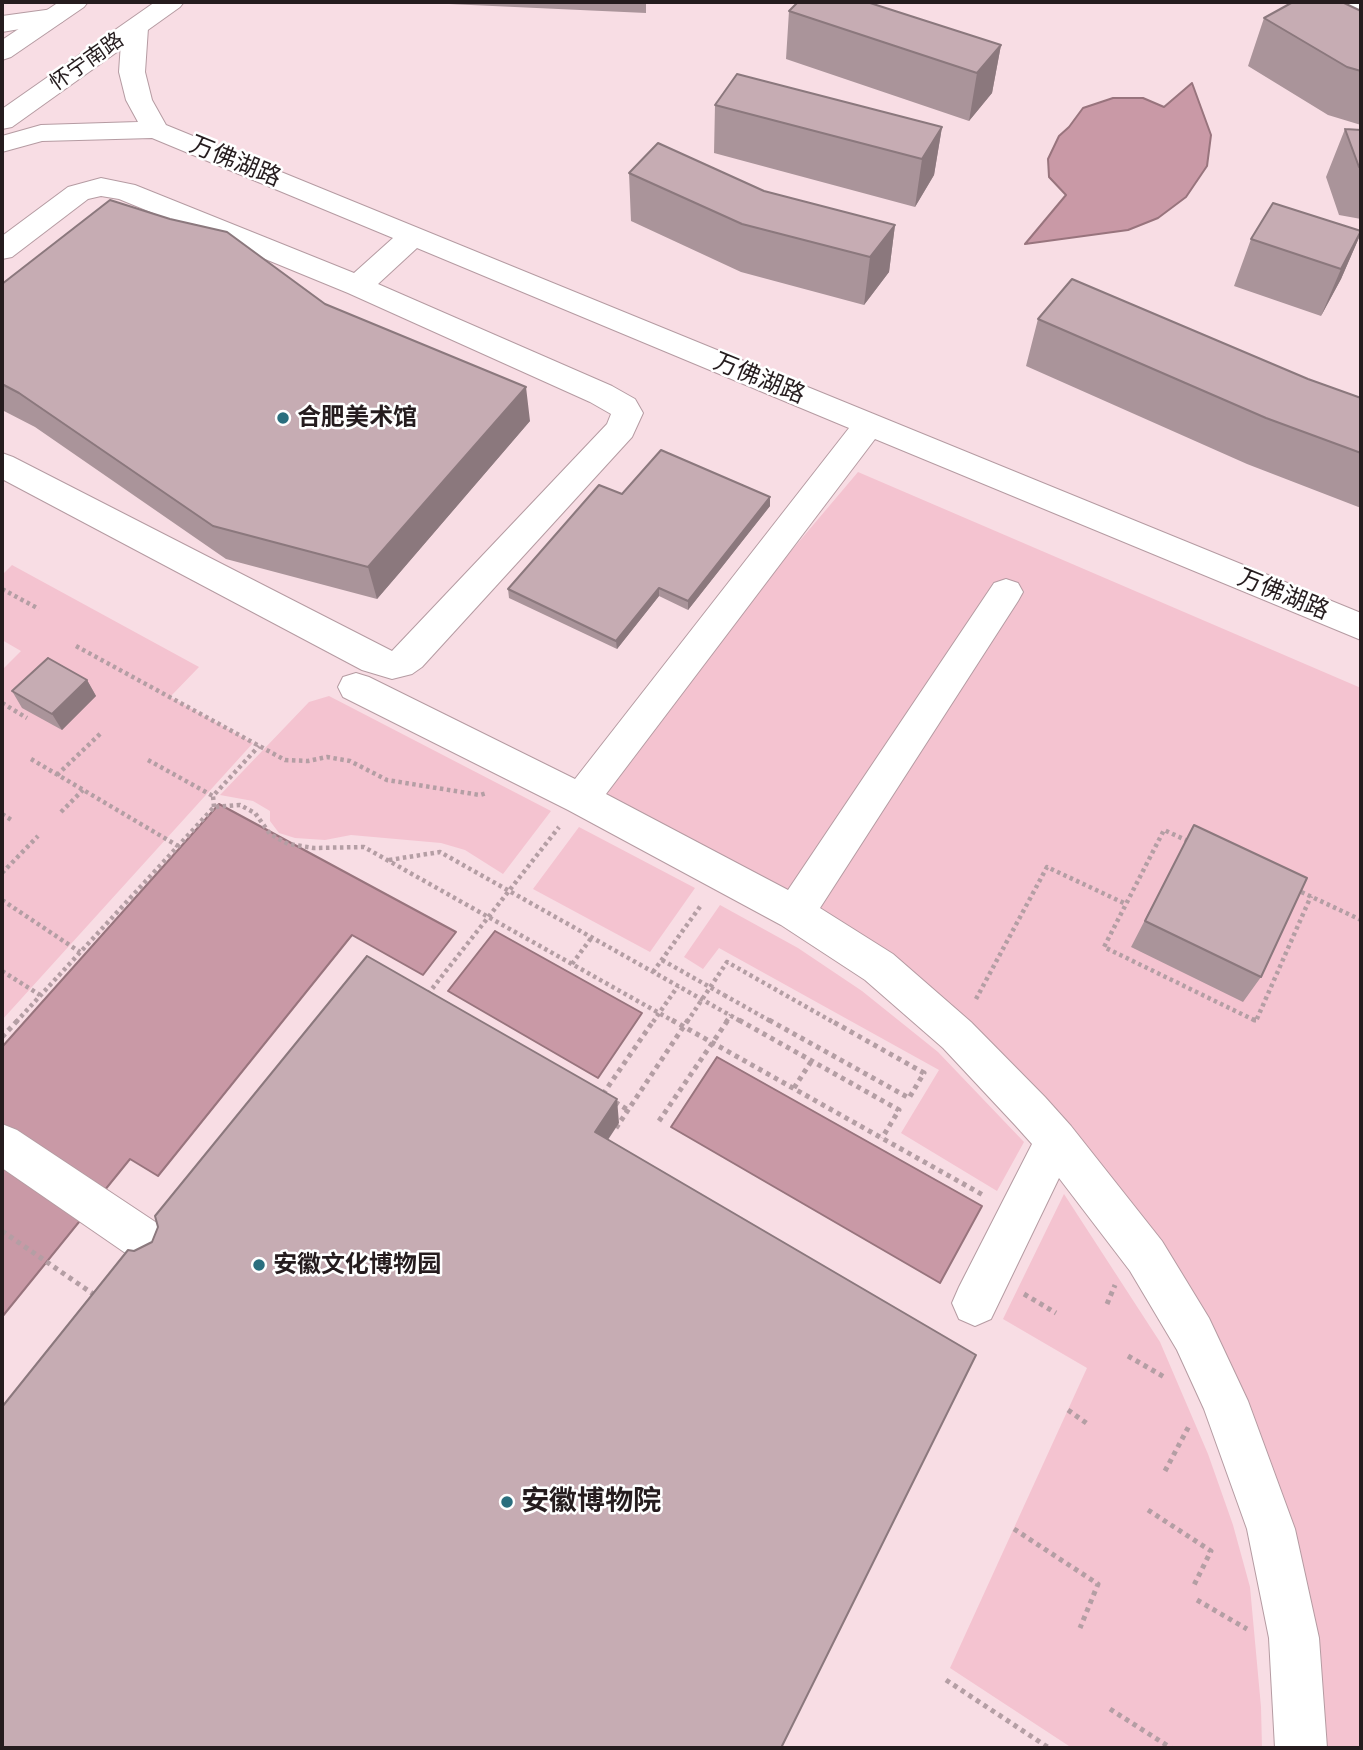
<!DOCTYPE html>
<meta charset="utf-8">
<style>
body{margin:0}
#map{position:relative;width:1363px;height:1750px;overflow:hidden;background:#f8dde4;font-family:"PT Serif",serif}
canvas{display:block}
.frame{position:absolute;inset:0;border:4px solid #251c1e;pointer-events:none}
</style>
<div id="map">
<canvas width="1363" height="1750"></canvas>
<div class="frame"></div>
</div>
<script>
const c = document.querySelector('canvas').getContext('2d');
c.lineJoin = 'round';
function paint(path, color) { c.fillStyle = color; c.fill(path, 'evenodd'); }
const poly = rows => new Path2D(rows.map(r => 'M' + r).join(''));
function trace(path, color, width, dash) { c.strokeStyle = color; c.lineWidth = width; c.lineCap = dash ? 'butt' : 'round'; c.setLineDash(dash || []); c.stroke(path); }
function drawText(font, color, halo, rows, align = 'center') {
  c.font = font + ' "PT Serif","Noto Sans SC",serif'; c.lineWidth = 5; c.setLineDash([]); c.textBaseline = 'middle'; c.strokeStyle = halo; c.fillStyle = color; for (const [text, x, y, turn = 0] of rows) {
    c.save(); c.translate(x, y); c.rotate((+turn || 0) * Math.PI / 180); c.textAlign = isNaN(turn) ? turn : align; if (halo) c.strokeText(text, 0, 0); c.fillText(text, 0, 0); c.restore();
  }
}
paint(poly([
 [858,472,1361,688,1361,1748,1295,1748,1294,1638,1146,1256,879,967,581,799],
 [12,565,199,667,170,697,253,743,2,1020,2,670,21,651,2,640,2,575],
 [329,696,551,811,503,874,465,850,441,843,351,835,325,840,295,838,279,833,270,821,270,811,253,801,220,795,309,702],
 [579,827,695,888,650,952,533,889],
 [720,905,798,948,862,991,938,1052,1024,1142,997,1191,901,1133,939,1070,719,948,703,969,684,957],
 [1064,1194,1160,1342,1208,1454,1233,1525,1250,1587,1261,1707,1262,1748,1072,1748,950,1668,1087,1368,1003,1319]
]), '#f4c3d0');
const water = poly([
 [1192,83,1211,135,1207,166,1186,197,1158,218,1128,230,1025,244,1066,195,1049,177,1048,159,1059,136,1069,127,1083,108,1113,98,1143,98,1164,107,1192,83],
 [219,804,456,932,423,975,352,935,158,1176,130,1159,2,1317,2,1047,219,804],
 [495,931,642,1013,598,1078,448,991,495,931],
 [717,1057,982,1206,940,1283,671,1127,717,1057]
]);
paint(water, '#c999a6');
trace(water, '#98747d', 2);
const minor = poly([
 [1338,2,1361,2,1361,13,1342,7,1338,2],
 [53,9,62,12,66,17,62,22,2,32,2,16,53,9],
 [135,20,144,23,148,28,145,72,152,100,166,125,1361,613,1361,640,875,439,606,794,788,890,994,583,1006,579,1018,583,1023,592,1018,601,820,908,893,954,971,1022,1045,1097,1071,1126,1162,1241,1209,1318,1248,1401,1295,1529,1319,1638,1327,1748,1275,1748,1269,1638,1247,1529,1204,1409,1177,1350,1130,1271,1059,1178,991,1319,975,1326,959,1319,952,1303,959,1287,1032,1144,1015,1125,943,1048,865,980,781,925,568,810,343,697,338,687,343,677,356,673,369,677,575,779,849,428,417,248,378,284,612,386,635,399,643,413,632,437,422,667,412,674,392,679,362,670,2,479,2,453,13,457,392,651,607,424,611,414,590,402,348,293,119,199,101,196,88,199,12,257,2,259,2,236,68,187,101,178,135,185,354,273,393,238,152,138,42,141,2,152,2,136,41,125,138,122,126,100,119,72,122,28,126,23,135,20],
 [2,1124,17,1130,169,1231,175,1246,169,1261,153,1268,137,1261,2,1168,2,1124]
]);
const major = poly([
 [59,2,88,2,84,7,11,57,2,60,2,40,59,2],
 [155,2,184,2,180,7,12,127,2,129,2,109,155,2]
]);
trace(minor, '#b59ba2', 2);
trace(major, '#b59ba2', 2);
trace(poly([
 [2,589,39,609],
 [76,646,285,760,308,761,327,757,350,761,387,780,480,795,487,793],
 [2,703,27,718],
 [31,759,178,846],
 [148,760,213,796],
 [57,775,101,733],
 [214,807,213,796,259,746],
 [61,812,83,790],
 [2,814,13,821],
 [1188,841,1164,830,1104,947,1256,1021,1311,896],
 [389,860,440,852,742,1022],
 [2,873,38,836],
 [1295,889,1361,920],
 [2,900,80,952],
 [662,960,724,995],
 [572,964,592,937],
 [2,971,40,995],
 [653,972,702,904],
 [428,994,559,827],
 [976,999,1047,867,1126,904],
 [16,1022,214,807,240,805,255,813,270,834,288,844,314,848,364,847,675,1022],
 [653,1022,678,986],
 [726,1022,731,1015]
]), '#b49ea4', 4.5, [3.5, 3.5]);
trace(poly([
 [672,1020,983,1195],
 [739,1020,899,1110,882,1138],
 [1254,1020,1256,1020],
 [2,1037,18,1020],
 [794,1088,812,1060],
 [603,1094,654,1020],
 [615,1102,628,1110],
 [659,1121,728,1020],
 [2,1231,96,1296],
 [1024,1294,1056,1313],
 [1107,1304,1115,1285],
 [1128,1356,1166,1378],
 [1068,1410,1089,1425],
 [1165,1471,1189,1426],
 [1148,1510,1211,1551,1193,1587],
 [1014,1529,1098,1584,1080,1628],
 [1197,1600,1247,1629],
 [946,1680,1049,1748],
 [1110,1709,1171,1748]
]), '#b49ea4', 5, [4.5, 4.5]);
paint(minor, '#fff');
paint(major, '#fff');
trace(poly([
 [724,995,772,1022],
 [687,1022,727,962,833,1022]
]), '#b49ea4', 4.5, [3.5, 3.5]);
trace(poly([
 [769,1020,909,1098,924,1073,830,1020],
 [616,1128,688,1020]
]), '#b49ea4', 5, [4.5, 4.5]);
paint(poly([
 [439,2,646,2,646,13,449,4],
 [789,11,1001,45,992,93,969,121,786,59],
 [1361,11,1361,125,1328,115,1248,66,1264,18],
 [715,105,942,127,934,175,915,207,714,153],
 [1345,129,1361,130,1361,219,1339,215,1326,177],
 [629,173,764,191,895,225,889,272,864,305,741,272,631,221],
 [1361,233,1341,279,1321,316,1234,286,1251,239],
 [2,284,325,304,530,421,377,599,226,559,35,427,2,410],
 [1038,319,1308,379,1361,398,1361,508,1247,464,1026,366],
 [622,494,770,497,770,506,688,610,659,596,617,649,509,598,508,589],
 [87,680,96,696,62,730,22,708,12,691],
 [1194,825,1261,977,1243,1002,1131,947]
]), '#aa949a');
paint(poly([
 [1001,45,992,93,969,121,977,73],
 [942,127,934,175,915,207,922,159],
 [895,225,889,272,864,305,870,257],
 [1361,233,1341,279,1321,316,1341,269],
 [526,387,530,421,377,599,368,567],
 [770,497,770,506,688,610,688,601],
 [659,588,659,596,617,649,616,641],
 [87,680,96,696,62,730,52,714],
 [617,1099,619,1123,598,1155,595,1132]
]), '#8b787d');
const building = poly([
 [798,2,867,2,1001,45,977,73,789,11,798,2],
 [1293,2,1342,2,1361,11,1361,71,1347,67,1264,18,1293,2],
 [737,74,942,127,922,159,715,105,737,74],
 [1345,129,1361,130,1361,168,1359,167,1345,129],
 [658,143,764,191,895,225,870,257,742,224,629,173,658,143],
 [110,200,170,219,227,232,325,304,526,387,368,567,213,526,19,393,2,384,2,284,110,200],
 [1273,203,1361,231,1341,269,1251,239,1273,203],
 [1072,279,1308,379,1361,398,1361,453,1266,418,1038,319,1072,279],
 [661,450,770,497,688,601,659,588,616,641,508,589,599,485,622,494,661,450],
 [48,658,87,680,52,714,12,691,48,658],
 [1194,825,1307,878,1261,977,1145,921,1194,825],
 [367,956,617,1099,595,1132,976,1355,781,1748,2,1748,2,1407,128,1250,134,1251,152,1242,158,1227,155,1216,367,956]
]);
paint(building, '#c6acb3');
trace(building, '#8b787d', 2);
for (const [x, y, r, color] of [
 [283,418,7,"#2a6e7e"],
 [259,1265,7,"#2a6e7e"],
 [507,1502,7,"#2a6e7e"]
]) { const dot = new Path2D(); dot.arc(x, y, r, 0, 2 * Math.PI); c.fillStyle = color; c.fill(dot); trace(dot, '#fff', 2.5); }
drawText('21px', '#251c1e', '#fff', [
 ["怀宁南路",87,62,-35]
]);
drawText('24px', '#251c1e', '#fff', [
 ["万佛湖路",235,162,22],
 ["万佛湖路",759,379,22],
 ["万佛湖路",1283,595,22]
]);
drawText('bold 24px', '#251c1e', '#fff', [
 ["合肥美术馆",297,418],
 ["安徽文化博物园",273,1265]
], 'left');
drawText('bold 28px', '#251c1e', '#fff', [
 ["安徽博物院",521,1502]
], 'left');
</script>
